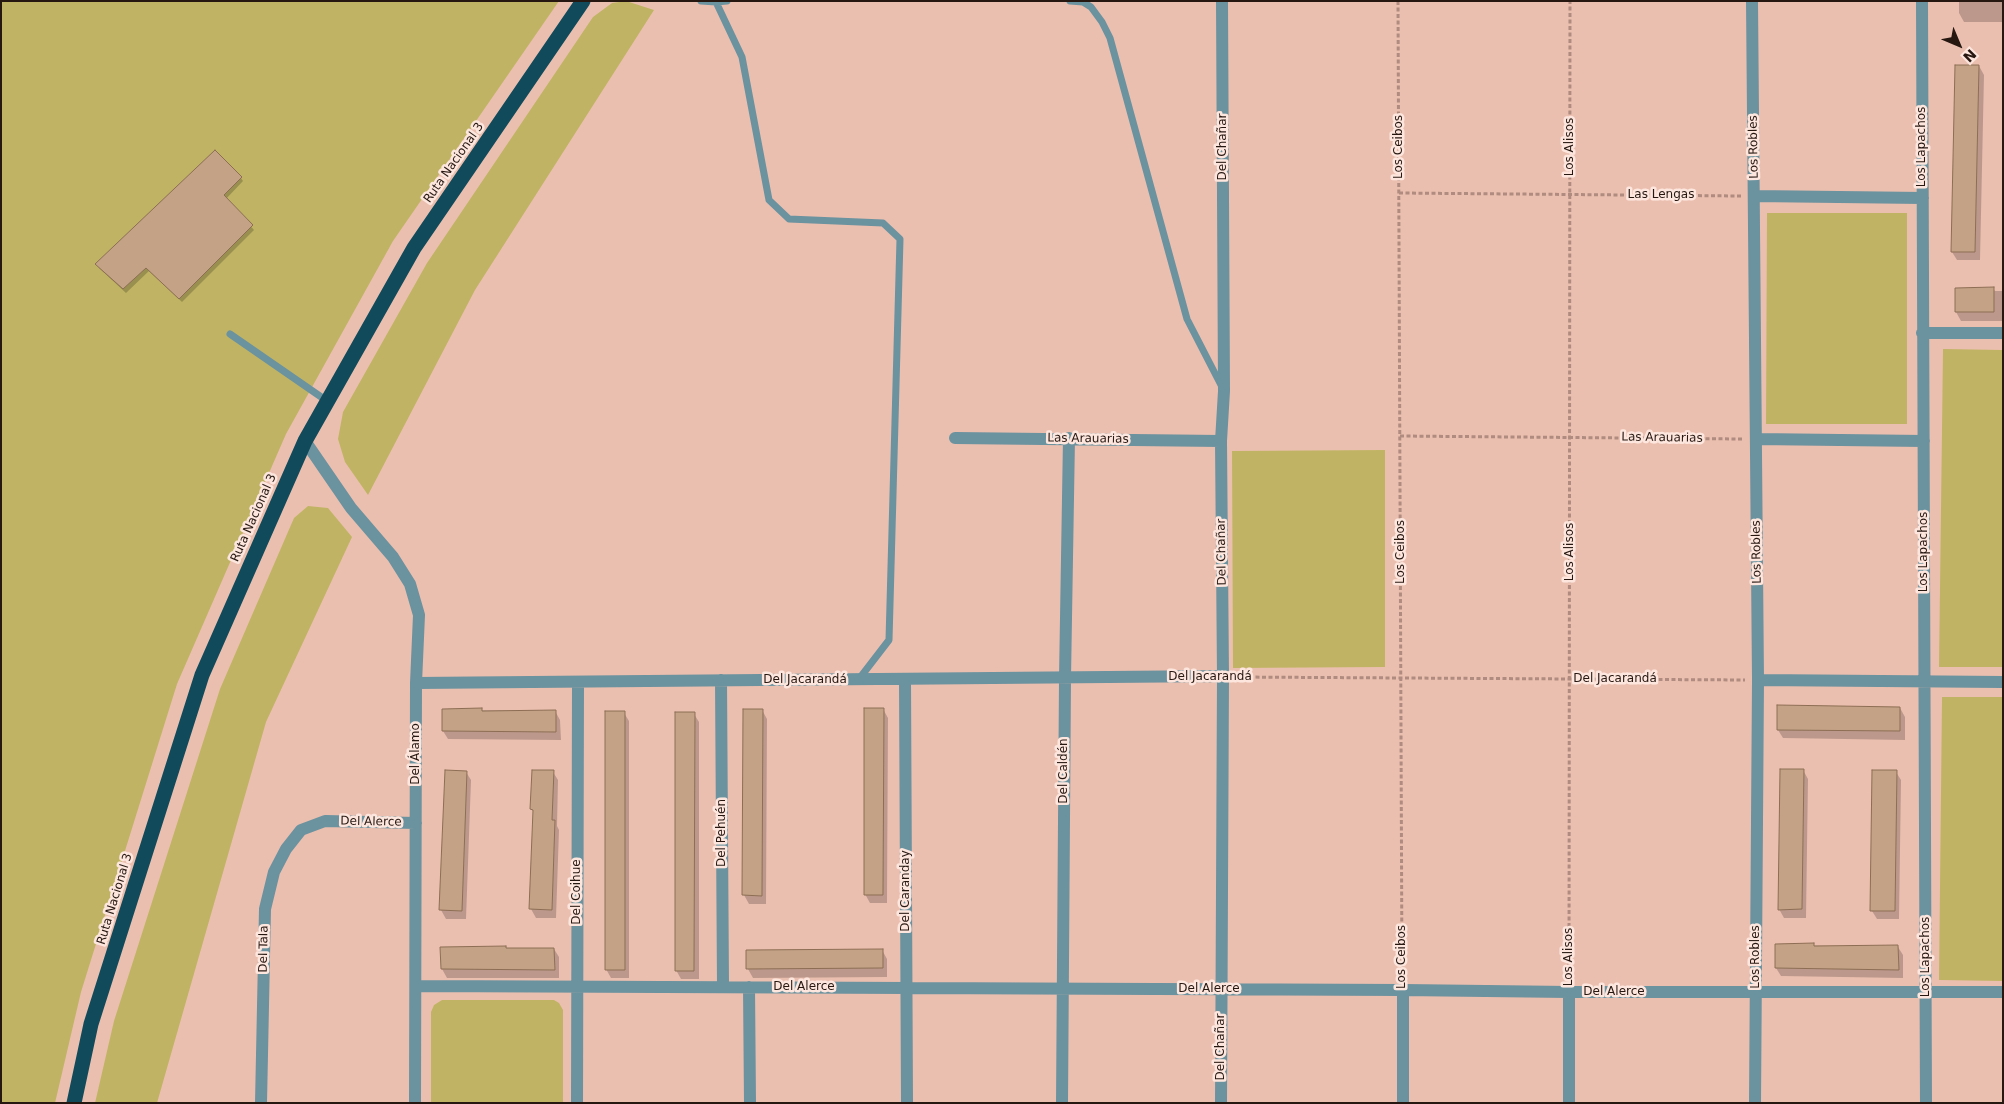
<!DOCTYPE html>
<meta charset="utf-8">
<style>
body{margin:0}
#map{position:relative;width:2004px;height:1104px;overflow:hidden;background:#ebbfaf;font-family:"DejaVu Sans",sans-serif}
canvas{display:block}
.frame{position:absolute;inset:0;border:2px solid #261711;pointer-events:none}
.north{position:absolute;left:1934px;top:20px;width:50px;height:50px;-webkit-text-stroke:4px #fce6dd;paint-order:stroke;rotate:135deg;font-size:14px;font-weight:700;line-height:20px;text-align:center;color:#261711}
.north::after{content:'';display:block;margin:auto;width:18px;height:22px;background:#261711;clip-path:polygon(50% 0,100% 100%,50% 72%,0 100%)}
</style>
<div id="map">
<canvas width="2004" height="1104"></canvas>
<div class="frame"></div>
<div class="north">N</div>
</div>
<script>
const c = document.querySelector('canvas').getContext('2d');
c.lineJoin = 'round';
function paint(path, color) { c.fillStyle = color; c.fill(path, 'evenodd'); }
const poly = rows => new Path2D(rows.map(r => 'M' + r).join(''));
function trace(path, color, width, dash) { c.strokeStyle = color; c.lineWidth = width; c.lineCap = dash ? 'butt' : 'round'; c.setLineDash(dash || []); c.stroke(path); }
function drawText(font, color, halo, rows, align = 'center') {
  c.font = font + ' "DejaVu Sans",sans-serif'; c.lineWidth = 5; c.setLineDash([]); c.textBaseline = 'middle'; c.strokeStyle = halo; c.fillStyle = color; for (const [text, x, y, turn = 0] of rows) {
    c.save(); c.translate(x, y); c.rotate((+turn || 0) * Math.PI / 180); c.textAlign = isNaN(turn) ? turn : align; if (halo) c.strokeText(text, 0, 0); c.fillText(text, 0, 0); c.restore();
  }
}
paint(poly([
 [1,1,559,1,393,241,286,434,177,684,81,992,55,1103,1,1103],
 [626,1,654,10,475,290,368,495,345,462,338,439,343,412,427,263,593,17,612,3],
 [1767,213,1907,213,1907,424,1766,424],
 [1943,349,2003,350,2003,667,1939,667],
 [1385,450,1385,667,1233,668,1232,451],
 [308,506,328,508,352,537,266,722,157,1103,95,1103,114,1021,220,689,294,518],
 [1942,697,2003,697,2003,981,1939,980],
 [442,1000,554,1000,559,1003,563,1010,563,1103,431,1103,431,1012,434,1005]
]), '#c0b464');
paint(poly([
 [1959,1,2003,1,2003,22,1964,22,1959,13],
 [1979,66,1984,75,1980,260,1957,260,1952,252],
 [241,178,243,181,226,199,254,230,182,302,149,271,126,293,99,268,97,264],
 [1993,289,1995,291,2003,291,2003,321,1961,321,1956,312],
 [1900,708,1905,717,1905,740,1783,738,1778,730],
 [883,709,888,718,887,903,870,903,865,894],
 [443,710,555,711,560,720,561,740,448,739,443,731],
 [762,710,767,719,766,904,749,904,744,895],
 [624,713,629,721,629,978,611,978,606,969],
 [694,714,699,722,699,979,681,979,676,970],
 [1803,770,1808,779,1806,918,1784,918,1779,909],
 [466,772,471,780,466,919,446,919,441,910],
 [553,772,558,780,557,826,559,830,556,918,536,918,531,909,534,814,532,809],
 [1896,772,1901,780,1899,919,1877,919,1872,911],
 [1776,945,1898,947,1903,955,1903,978,1781,976,1776,968],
 [506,947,507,949,554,949,559,957,559,978,447,978,442,969],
 [882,950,887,959,887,977,753,978,748,969,748,951]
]), '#0003');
const building = poly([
 [1955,65,1979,65,1975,252,1951,252,1955,65],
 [215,150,242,177,224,195,253,225,179,299,146,268,123,289,95,264,215,150],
 [1994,287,1994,312,1955,312,1955,288,1994,287],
 [1777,705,1900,707,1900,731,1777,730,1777,705],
 [482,708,482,711,556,710,556,732,442,731,442,709,482,708],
 [864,708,884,708,883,895,864,895,864,708],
 [743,709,763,709,762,896,742,895,743,709],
 [605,711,625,711,625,970,605,970,605,711],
 [675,712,695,712,694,971,675,971,675,712],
 [1780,769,1804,769,1802,909,1778,910,1780,769],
 [445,770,467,771,462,911,439,910,445,770],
 [532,770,554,770,552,820,555,820,552,910,529,909,533,810,530,809,532,770],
 [1872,770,1897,770,1895,911,1870,911,1872,770],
 [1814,943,1814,946,1898,945,1899,970,1775,968,1775,944,1814,943],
 [506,946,506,948,554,948,555,970,441,969,440,947,506,946],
 [883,949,883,968,746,969,746,950,883,949]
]);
paint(building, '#c3a286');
trace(building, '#8d6e54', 1);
trace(poly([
 [1398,1,1402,976],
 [1399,193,1741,196],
 [1400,436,1743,439],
 [1236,677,1745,680],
 [1569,979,1570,1]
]), '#af8c7f', 3, [4, 2.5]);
trace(poly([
 [701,1,716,2,742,57,769,200,789,219,883,223,900,239,889,640,859,679],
 [1070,1,1083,2,1091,7,1102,22,1110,38,1187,319,1222,387],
 [716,2,727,1],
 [230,334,327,401]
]), '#6b929f', 7);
trace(poly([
 [1752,1,1758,680,1755,1103],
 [1922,1,1926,1103],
 [1754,196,1923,198],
 [1922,333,2003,333],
 [955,438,1221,441],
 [1756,439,1924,441],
 [305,441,351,508,393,557,410,584,419,615,416,683,415,1103],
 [905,679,907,1103],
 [721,680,723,986],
 [1758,680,2003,682],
 [416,683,1223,676],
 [416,986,1403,990,1569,992,2003,992],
 [749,987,750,1103],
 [1403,990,1403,1103],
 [1569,992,1569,1103],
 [261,1103,265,909,274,872,286,849,301,830,325,821,416,823],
 [577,1103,578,682],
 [1062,1103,1065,678,1069,438],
 [1221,1103,1223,676,1221,441,1224,391,1222,1]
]), '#6b929f', 12);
trace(poly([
 [74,1103,91,1024,202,675,305,441,414,248,583,1]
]), '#114b5b', 15);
drawText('12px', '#261711', '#fce6dd', [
 ["Del Chañar",1223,147,-90],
 ["Los Ceibos",1399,147,-90],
 ["Los Alisos",1570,147,-90],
 ["Los Robles",1754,147,-91],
 ["Los Lapachos",1922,147,-90],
 ["Ruta Nacional 3",454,163,-55],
 ["Las Lengas",1661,195],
 ["Las Arauarias",1662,438,1],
 ["Las Arauarias",1088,439,1],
 ["Ruta Nacional 3",254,518,-66],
 ["Del Chañar",1222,552,-91],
 ["Los Ceibos",1401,552,-90],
 ["Los Alisos",1570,552,-90],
 ["Los Robles",1757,552,-91],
 ["Los Lapachos",1924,552,-90],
 ["Del Jacarandá",1210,677],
 ["Del Jacarandá",1615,679],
 ["Del Jacarandá",805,680],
 ["Del Álamo",416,754,-90],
 ["Del Caldén",1064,771,-90],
 ["Del Alerce",371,822,1],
 ["Del Pehuén",722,833,-90],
 ["Del Caranday",906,891,-90],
 ["Del Coihue",577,892,-90],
 ["Ruta Nacional 3",115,899,-73],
 ["Del Tala",264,949,-89],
 ["Los Ceibos",1402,957,-90],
 ["Los Alisos",1569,957,-90],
 ["Los Robles",1756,957,-90],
 ["Los Lapachos",1926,957,-90],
 ["Del Alerce",804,987],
 ["Del Alerce",1209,989],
 ["Del Alerce",1614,992],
 ["Del Chañar",1221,1047,-90]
]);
</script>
